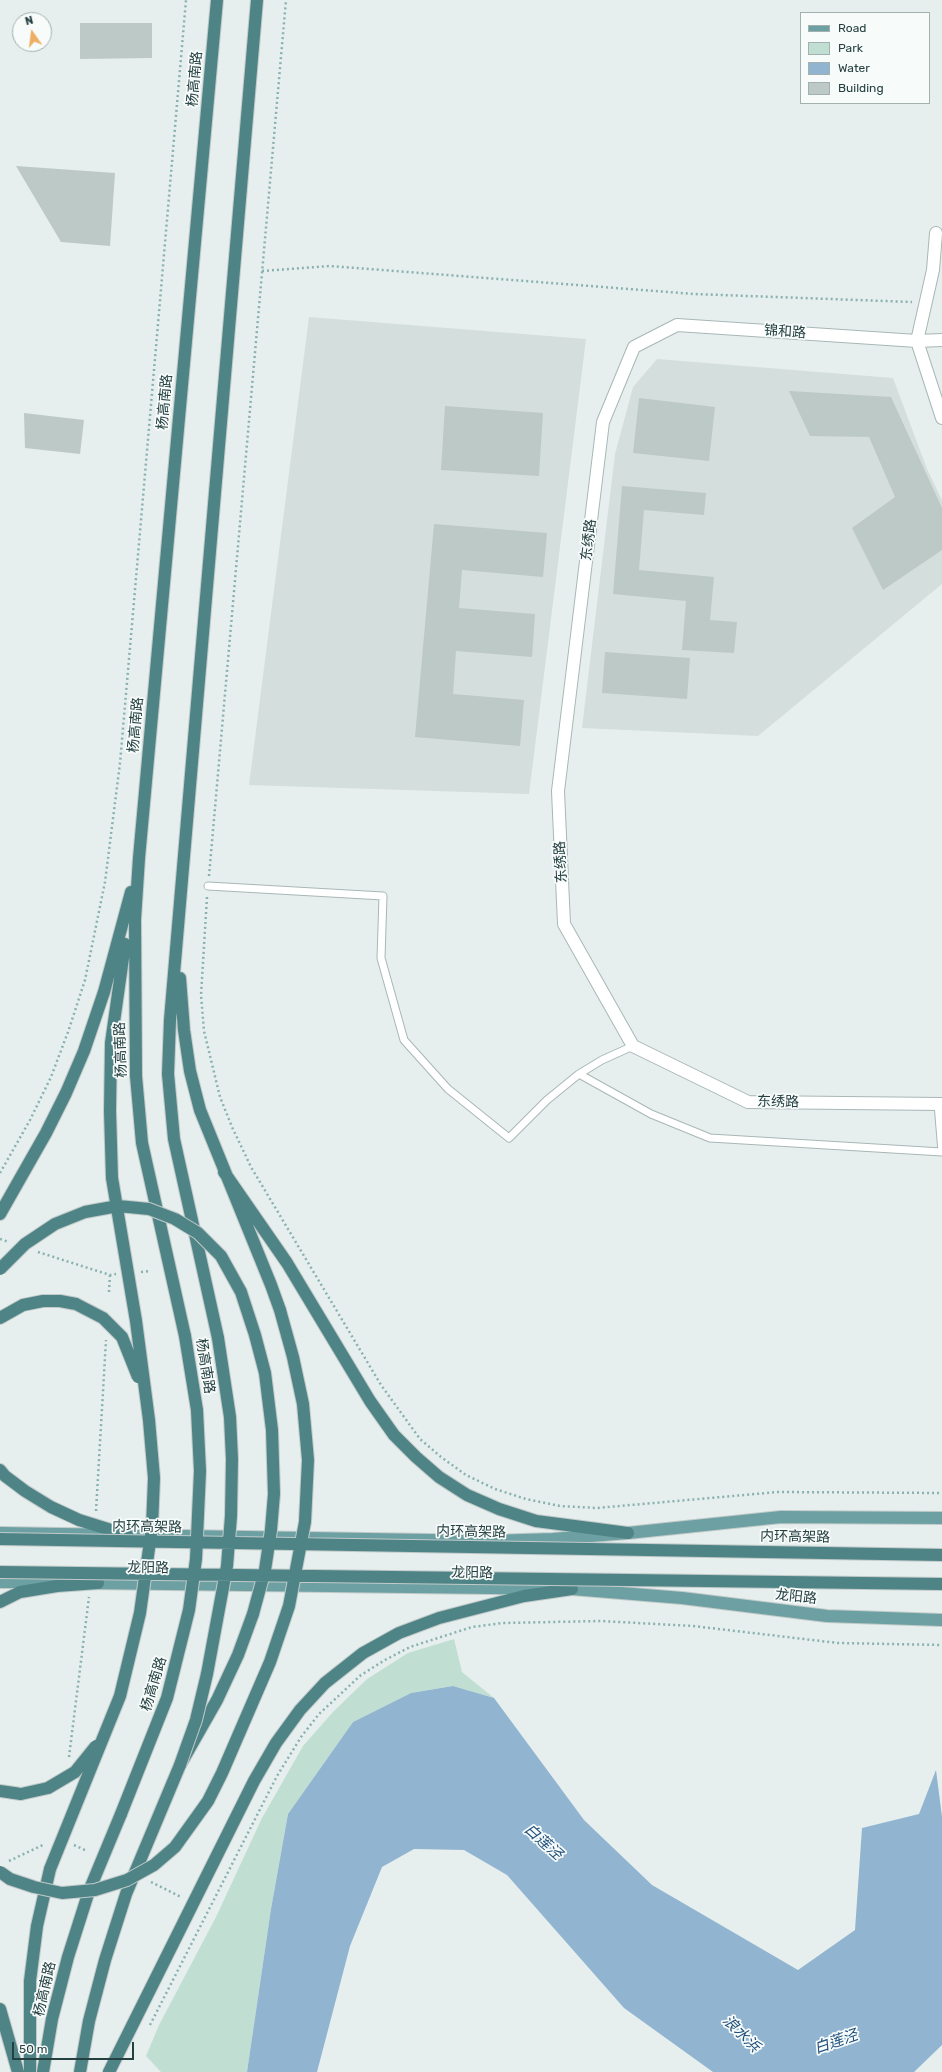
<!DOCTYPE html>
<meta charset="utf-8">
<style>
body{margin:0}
#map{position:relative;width:942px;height:2072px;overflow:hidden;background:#e6efed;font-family:Rubik,sans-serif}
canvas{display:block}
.legend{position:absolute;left:800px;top:12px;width:130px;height:92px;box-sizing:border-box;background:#f7fbfa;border:1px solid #a3b0b0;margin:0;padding:5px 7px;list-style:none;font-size:12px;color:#254041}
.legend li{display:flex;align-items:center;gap:8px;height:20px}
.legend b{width:20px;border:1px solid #a3b0b0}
.north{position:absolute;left:12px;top:12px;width:40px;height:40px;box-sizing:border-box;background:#f7fbfa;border:1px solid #a3b0b0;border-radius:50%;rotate:346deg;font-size:11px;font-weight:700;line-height:16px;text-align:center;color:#254041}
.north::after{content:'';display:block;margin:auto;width:14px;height:18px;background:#eeaf65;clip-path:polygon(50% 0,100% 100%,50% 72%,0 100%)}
.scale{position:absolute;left:12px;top:2042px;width:122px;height:18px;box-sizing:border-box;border:2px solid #254041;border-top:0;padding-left:5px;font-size:12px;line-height:14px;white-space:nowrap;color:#254041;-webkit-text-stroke:3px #f7fbfa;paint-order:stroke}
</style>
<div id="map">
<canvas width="942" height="2072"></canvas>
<ul class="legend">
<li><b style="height:5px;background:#6ca0a2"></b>Road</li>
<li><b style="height:11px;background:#c0dfd2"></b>Park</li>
<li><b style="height:11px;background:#91b4d1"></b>Water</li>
<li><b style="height:11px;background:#bcc9c7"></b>Building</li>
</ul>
<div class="north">N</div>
<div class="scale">50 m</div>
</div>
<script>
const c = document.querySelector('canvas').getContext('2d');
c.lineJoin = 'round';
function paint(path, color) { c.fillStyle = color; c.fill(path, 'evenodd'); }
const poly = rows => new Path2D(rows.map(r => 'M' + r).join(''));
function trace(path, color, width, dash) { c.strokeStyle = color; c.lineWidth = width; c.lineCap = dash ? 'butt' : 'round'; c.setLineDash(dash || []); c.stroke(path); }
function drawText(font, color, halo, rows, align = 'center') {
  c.font = font + ' Rubik,"Noto Sans SC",sans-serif'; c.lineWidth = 3.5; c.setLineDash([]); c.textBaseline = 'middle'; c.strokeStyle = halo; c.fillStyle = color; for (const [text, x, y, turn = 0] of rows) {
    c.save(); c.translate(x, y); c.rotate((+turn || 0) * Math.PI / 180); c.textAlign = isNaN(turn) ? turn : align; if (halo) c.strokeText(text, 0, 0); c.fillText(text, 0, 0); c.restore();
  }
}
paint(poly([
 [309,317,586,339,529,794,249,785],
 [657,359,893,378,927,469,942,500,942,584,758,736,582,728,615,454,633,387]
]), '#d4dedd');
paint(poly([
 [454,1639,462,1672,494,1698,453,1686,411,1693,353,1722,288,1814,271,1909,247,2072,161,2072,146,2056,159,2025,216,1917,262,1818,303,1746,333,1712,367,1679,408,1653]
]), '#c0dfd2');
paint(poly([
 [453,1686,494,1698,584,1820,652,1885,798,1970,855,1930,862,1828,919,1814,936,1770,942,1817,942,2045,914,2072,713,2072,624,2008,507,1875,464,1850,414,1849,382,1867,350,1946,317,2072,247,2072,271,1909,288,1814,353,1722,411,1693]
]), '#91b4d1');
paint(poly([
 [80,23,152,23,152,58,80,59],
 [16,166,115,173,110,246,61,242],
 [789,391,891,397,942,508,942,550,883,590,852,528,895,497,869,437,810,436],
 [639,398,715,407,709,461,633,453],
 [445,406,543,413,539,476,441,470],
 [24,413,84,420,80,454,25,448],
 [622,486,706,493,704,515,644,510,639,570,714,577,710,620,737,622,734,653,682,650,686,601,613,594],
 [434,524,547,533,543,577,462,570,459,608,535,614,532,657,456,651,453,694,524,700,520,746,415,737],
 [605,652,690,658,687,699,602,693]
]), '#bcc9c7');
const service = poly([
 [208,886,383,896,381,958,404,1040,448,1089,509,1138,547,1100,579,1074,602,1060,633,1046],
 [579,1074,651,1114,710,1138,942,1152],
 [938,1104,942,1152]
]);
const minor = poly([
 [942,340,917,341,677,325,634,347,603,422,558,791,564,924,633,1046,748,1102,942,1104],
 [917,341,933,270,936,233],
 [917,341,942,418]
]);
const primary = poly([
 [0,1533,490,1541,553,1539,628,1533,781,1517,942,1518],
 [0,1582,59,1582],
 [87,1583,572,1589,682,1598,827,1616,942,1620]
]);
const trunk = poly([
 [180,978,184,1030,190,1071,200,1110,271,1285,280,1310],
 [224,1172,287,1263,370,1401,394,1435,416,1457,439,1477,467,1495,499,1509,536,1521,628,1533],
 [112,1178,110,1111,111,1043,125,944],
 [0,1214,46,1133,66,1093,84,1051,104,992,131,892],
 [0,1318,23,1305,43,1301,60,1301,76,1304],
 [185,1336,142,1143,136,1076,135,919,139,858,217,0],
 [218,1338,174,1139,168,1074,170,1020,257,0],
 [0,1470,5,1476,25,1491,51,1507,79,1520,127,1535],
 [0,1602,20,1592,57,1586,98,1583],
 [0,1791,21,1794],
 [0,2009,18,2072],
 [30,2072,30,1981,37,1926,50,1869],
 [43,2072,52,2019,68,1957,89,1891,121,1814],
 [80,2072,89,2021,105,1960,126,1894,180,1765,217,1700,238,1655,253,1614],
 [109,2072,254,1781,276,1743,300,1710,325,1683,363,1653,399,1633,439,1618,524,1596,572,1589]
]);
trace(service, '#a8b7b6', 9);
trace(minor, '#a8b7b6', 14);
trace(primary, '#c2caca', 14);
trace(trunk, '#c2caca', 14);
trace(poly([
 [262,271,330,266,694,294,912,302],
 [209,876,286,0],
 [207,897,201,995,204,1031,220,1097,232,1127,251,1167,381,1385,420,1439,441,1457,466,1475,495,1489,526,1499,560,1506,597,1508,778,1492,942,1493],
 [0,1173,30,1120,51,1077,68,1032,85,980,105,882,120,763,186,0],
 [0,1239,9,1242],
 [38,1252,110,1275,116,1274],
 [141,1272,151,1271],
 [109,1292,110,1275],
 [96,1511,106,1340],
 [69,1757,89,1597],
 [74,1845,87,1851],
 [9,1861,45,1844],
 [151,1882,181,1897],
 [150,2025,277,1776,301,1737,319,1714,361,1675,385,1660,410,1647,472,1627,503,1623,601,1621,693,1626,838,1643,942,1645]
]), '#88b1b0', 2.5, [2, 3]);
trace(service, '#fff', 7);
trace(minor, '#fff', 12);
trace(primary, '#6ca0a2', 12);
trace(trunk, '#4f8487', 12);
const trunkBridge = poly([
 [0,1269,25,1244,55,1224,85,1212,118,1206,149,1209,175,1219,198,1233,221,1256,241,1292,255,1335,265,1373,272,1430,274,1494,271,1530,265,1570,253,1614],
 [76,1304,103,1318,122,1337,138,1377],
 [0,1539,942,1555],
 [0,1572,942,1584],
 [180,1765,196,1720,207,1674,227,1566,231,1516,232,1459,230,1417,218,1338],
 [21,1794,48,1788,75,1772,96,1746],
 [121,1814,167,1698,189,1610,196,1559,200,1471,197,1410,185,1336],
 [50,1869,120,1696,140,1613,152,1527,154,1478,149,1420,136,1321,112,1178],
 [0,1872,10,1879,34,1887,62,1893,95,1890,127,1880,154,1865,175,1847,208,1801,222,1773,270,1662,289,1606,305,1522,308,1460,303,1404,293,1357,280,1310]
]);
trace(trunkBridge, '#c2caca', 14, []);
trace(trunkBridge, '#4f8487', 12);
drawText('14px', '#254041', '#f7fbfa', [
 ["杨高南路",195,79,-85],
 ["锦和路",785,332,4],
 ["杨高南路",165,402,-85],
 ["东绣路",589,540,-83],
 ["杨高南路",136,725,-85],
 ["东绣路",561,862,-93],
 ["杨高南路",121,1050,-92],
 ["东绣路",778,1102,1],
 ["杨高南路",205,1366,81],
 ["内环高架路",147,1527,1],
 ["内环高架路",471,1532,1],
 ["内环高架路",795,1537,1],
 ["龙阳路",148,1568,1],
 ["龙阳路",472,1573,1],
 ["龙阳路",796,1597,6],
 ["杨高南路",154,1684,-73],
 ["杨高南路",45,1989,-77]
]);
drawText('italic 15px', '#20517c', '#f7fbfa', [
 ["白莲泾",543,1842,42],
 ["浪水浜",741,2034,45],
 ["白莲泾",836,2042,-19]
]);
</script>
